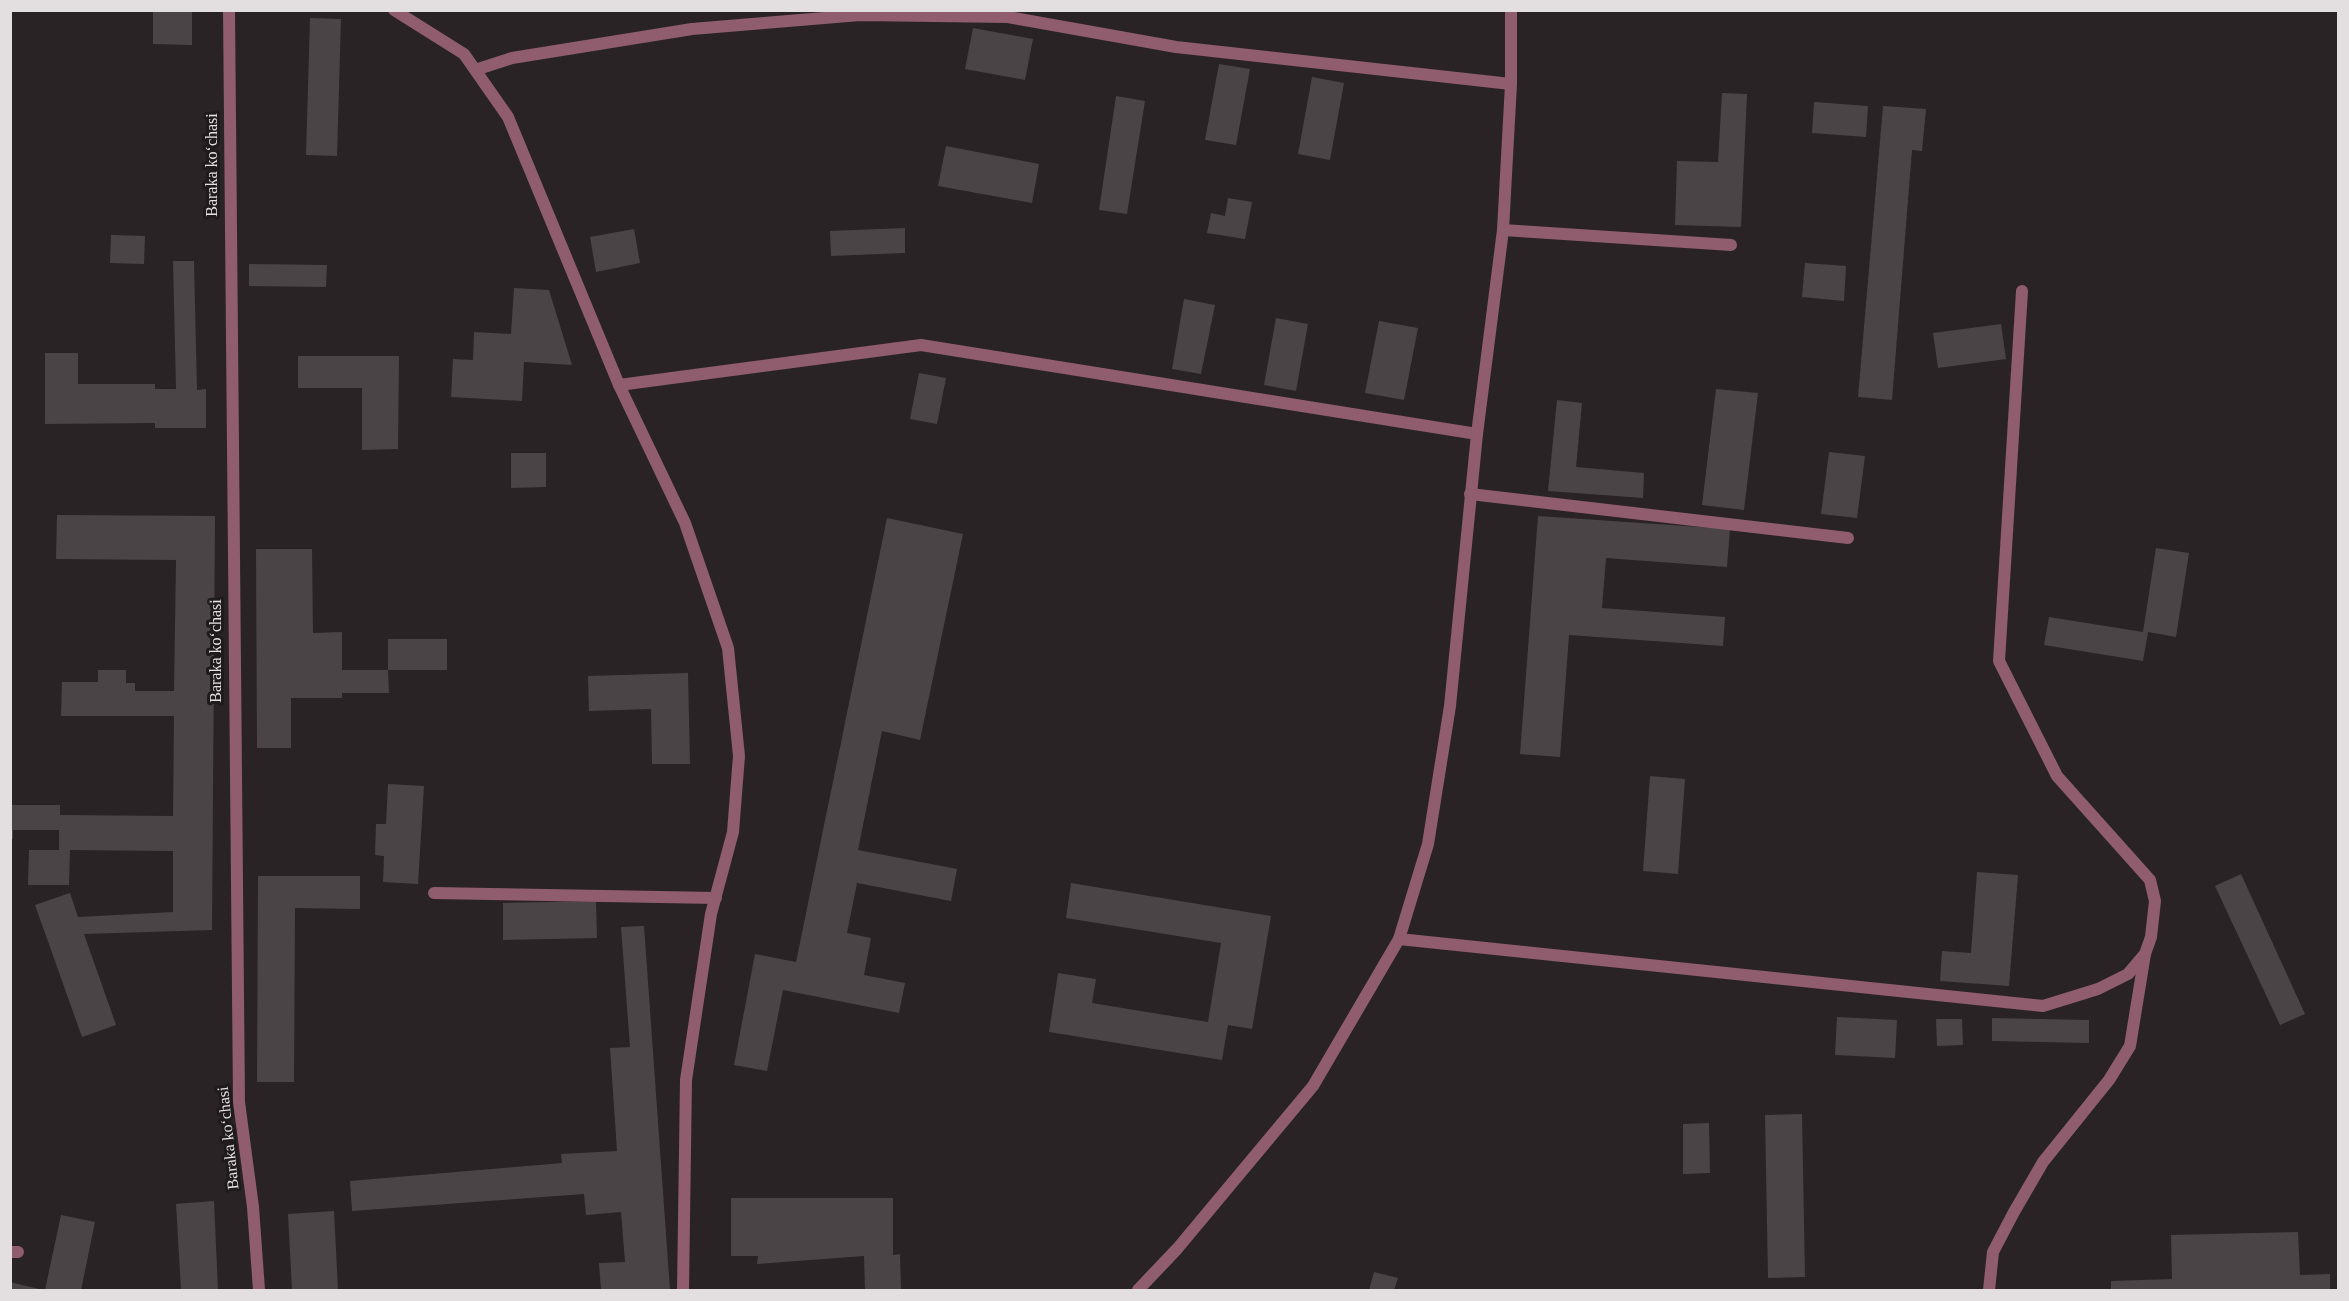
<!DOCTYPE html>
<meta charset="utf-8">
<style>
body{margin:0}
#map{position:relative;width:2349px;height:1301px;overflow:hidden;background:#292325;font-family:Georgia,serif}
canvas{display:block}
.frame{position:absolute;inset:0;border:12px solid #e3dfe0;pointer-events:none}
</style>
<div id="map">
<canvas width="2349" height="1301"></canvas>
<div class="frame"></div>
</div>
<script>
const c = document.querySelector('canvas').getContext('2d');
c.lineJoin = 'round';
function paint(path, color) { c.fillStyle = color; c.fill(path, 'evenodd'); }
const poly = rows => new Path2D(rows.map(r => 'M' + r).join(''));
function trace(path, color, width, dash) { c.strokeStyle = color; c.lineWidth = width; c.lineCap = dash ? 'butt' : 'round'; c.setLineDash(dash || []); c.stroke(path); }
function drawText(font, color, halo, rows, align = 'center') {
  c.font = font + ' Georgia,serif'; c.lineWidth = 6; c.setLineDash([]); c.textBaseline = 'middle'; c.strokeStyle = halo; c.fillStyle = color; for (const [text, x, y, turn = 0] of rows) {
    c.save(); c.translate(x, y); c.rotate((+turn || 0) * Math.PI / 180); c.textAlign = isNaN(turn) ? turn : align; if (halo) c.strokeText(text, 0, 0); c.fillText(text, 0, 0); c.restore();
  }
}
paint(poly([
 [153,10,192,10,192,45,153,44],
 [310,18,341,19,337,156,306,155],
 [973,28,1033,39,1025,80,965,69],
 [1219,64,1250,69,1236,145,1205,140],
 [1312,77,1344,83,1330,160,1298,154],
 [1722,93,1747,94,1741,227,1675,225,1677,161,1718,162],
 [1116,96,1145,101,1127,214,1099,210],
 [1814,102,1868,106,1866,137,1812,133],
 [1883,106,1926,109,1922,151,1912,150,1892,400,1858,397],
 [946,146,1039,164,1032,203,938,186],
 [1228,198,1252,202,1245,239,1207,233,1211,213,1225,216],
 [905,228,905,253,831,256,830,231],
 [634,229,640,263,596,272,590,237],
 [111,235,145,236,144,264,110,263],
 [173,261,194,261,197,390,206,389,206,428,155,428,155,423,45,424,45,353,78,353,78,384,155,384,155,389,176,389],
 [1805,263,1846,266,1844,301,1802,297],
 [249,264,327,265,326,287,249,286],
 [514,288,549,290,572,365,524,362,522,401,451,397,453,359,473,360,474,332,511,334],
 [1184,299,1215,305,1201,374,1172,369],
 [1276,318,1308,324,1296,391,1264,385],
 [1379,321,1418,328,1404,400,1365,393],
 [2001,324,2006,359,1938,368,1933,333],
 [298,356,399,356,398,449,362,450,362,388,298,388],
 [919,373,946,378,937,424,910,419],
 [1716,389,1758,393,1744,510,1702,505],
 [1557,400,1582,403,1576,467,1644,473,1643,498,1548,491],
 [1829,452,1865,456,1857,518,1821,514],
 [511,453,546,453,546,487,511,488],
 [57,515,215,516,212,930,84,934,116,1025,82,1037,35,905,70,893,78,917,173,912,173,851,70,850,69,885,28,885,29,850,59,850,59,830,13,830,13,839,10,839,10,805,60,805,60,815,173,816,174,716,61,716,62,682,98,682,98,670,126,670,126,683,135,683,135,691,174,691,176,560,56,559],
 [1538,516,1730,529,1727,567,1606,558,1602,608,1725,617,1723,646,1569,635,1560,757,1520,754],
 [887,518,963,534,920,740,882,731,858,850,957,869,951,901,857,883,847,933,871,938,864,975,905,983,899,1013,783,990,767,1071,734,1065,755,954,796,962],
 [2156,548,2189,553,2176,637,2148,632,2143,661,2044,645,2049,617,2143,632],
 [256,549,312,549,313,633,342,632,342,670,388,670,389,693,342,693,342,698,291,698,291,748,257,748],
 [388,639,447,639,447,670,388,670],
 [688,673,690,764,652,764,651,709,589,711,588,676],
 [1650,776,1685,779,1678,874,1643,871],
 [388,784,424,786,418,884,383,882,384,856,375,855,376,824,386,824],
 [1977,872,2018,875,2009,986,1940,981,1942,951,1971,953],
 [2241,874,2305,1014,2280,1025,2215,886],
 [258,876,360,876,360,909,295,908,294,1082,257,1082],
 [1071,883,1271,916,1252,1029,1228,1025,1222,1060,1049,1032,1058,973,1096,979,1092,1003,1208,1022,1221,943,1066,918],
 [596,901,597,938,503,940,503,903],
 [644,926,670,1290,601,1290,599,1263,625,1262,621,1212,586,1215,584,1194,352,1211,350,1181,562,1163,561,1154,617,1151,610,1048,630,1047,621,927],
 [1837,1017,1897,1020,1895,1058,1835,1055],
 [1992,1018,2089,1020,2089,1043,1992,1041],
 [1936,1019,1962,1019,1963,1045,1937,1046],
 [1802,1114,1805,1277,1768,1278,1765,1115],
 [1709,1123,1710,1173,1683,1174,1683,1124],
 [731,1198,893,1198,893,1255,900,1254,901,1290,865,1290,864,1256,757,1264,758,1256,731,1256],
 [214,1201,218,1290,181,1290,176,1204],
 [334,1211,338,1290,292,1290,288,1214],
 [61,1215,95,1222,81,1290,45,1290],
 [2298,1232,2300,1275,2330,1274,2330,1290,2111,1290,2111,1281,2172,1279,2171,1235],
 [1374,1272,1398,1278,1394,1290,1369,1290],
 [10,1282,43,1290,10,1290]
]), '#4a4446');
trace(poly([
 [1503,230,1731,245],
 [619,385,921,345,1477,434],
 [1470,494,1848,538],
 [434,893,716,898],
 [1399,939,2043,1006,2098,989,2128,974,2145,954,2151,937,2155,901,2150,880,2057,776,1999,661,2022,291]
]), '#8f5d6d', 12);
trace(poly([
 [229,10,239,1102,253,1207,259,1290],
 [394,10,464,54,508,117,619,385,685,523,728,648,739,756,733,832,711,914,686,1080,683,1290],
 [475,70,512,58,692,29,860,15,1008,17,1176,47,1511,84],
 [10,1252,18,1252],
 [1138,1290,1177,1249,1313,1086,1399,939,1428,844,1450,706,1477,434,1503,230,1511,84,1511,10],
 [1989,1290,1993,1252,2014,1212,2043,1162,2109,1080,2130,1046,2145,954]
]), '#8f5d6d', 12);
drawText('16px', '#e3dfe0', '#1f1a1b', [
 ["Baraka koʻchasi",213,165,-90],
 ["Baraka koʻchasi",217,651,-90],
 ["Baraka koʻchasi",229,1138,-96]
]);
</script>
